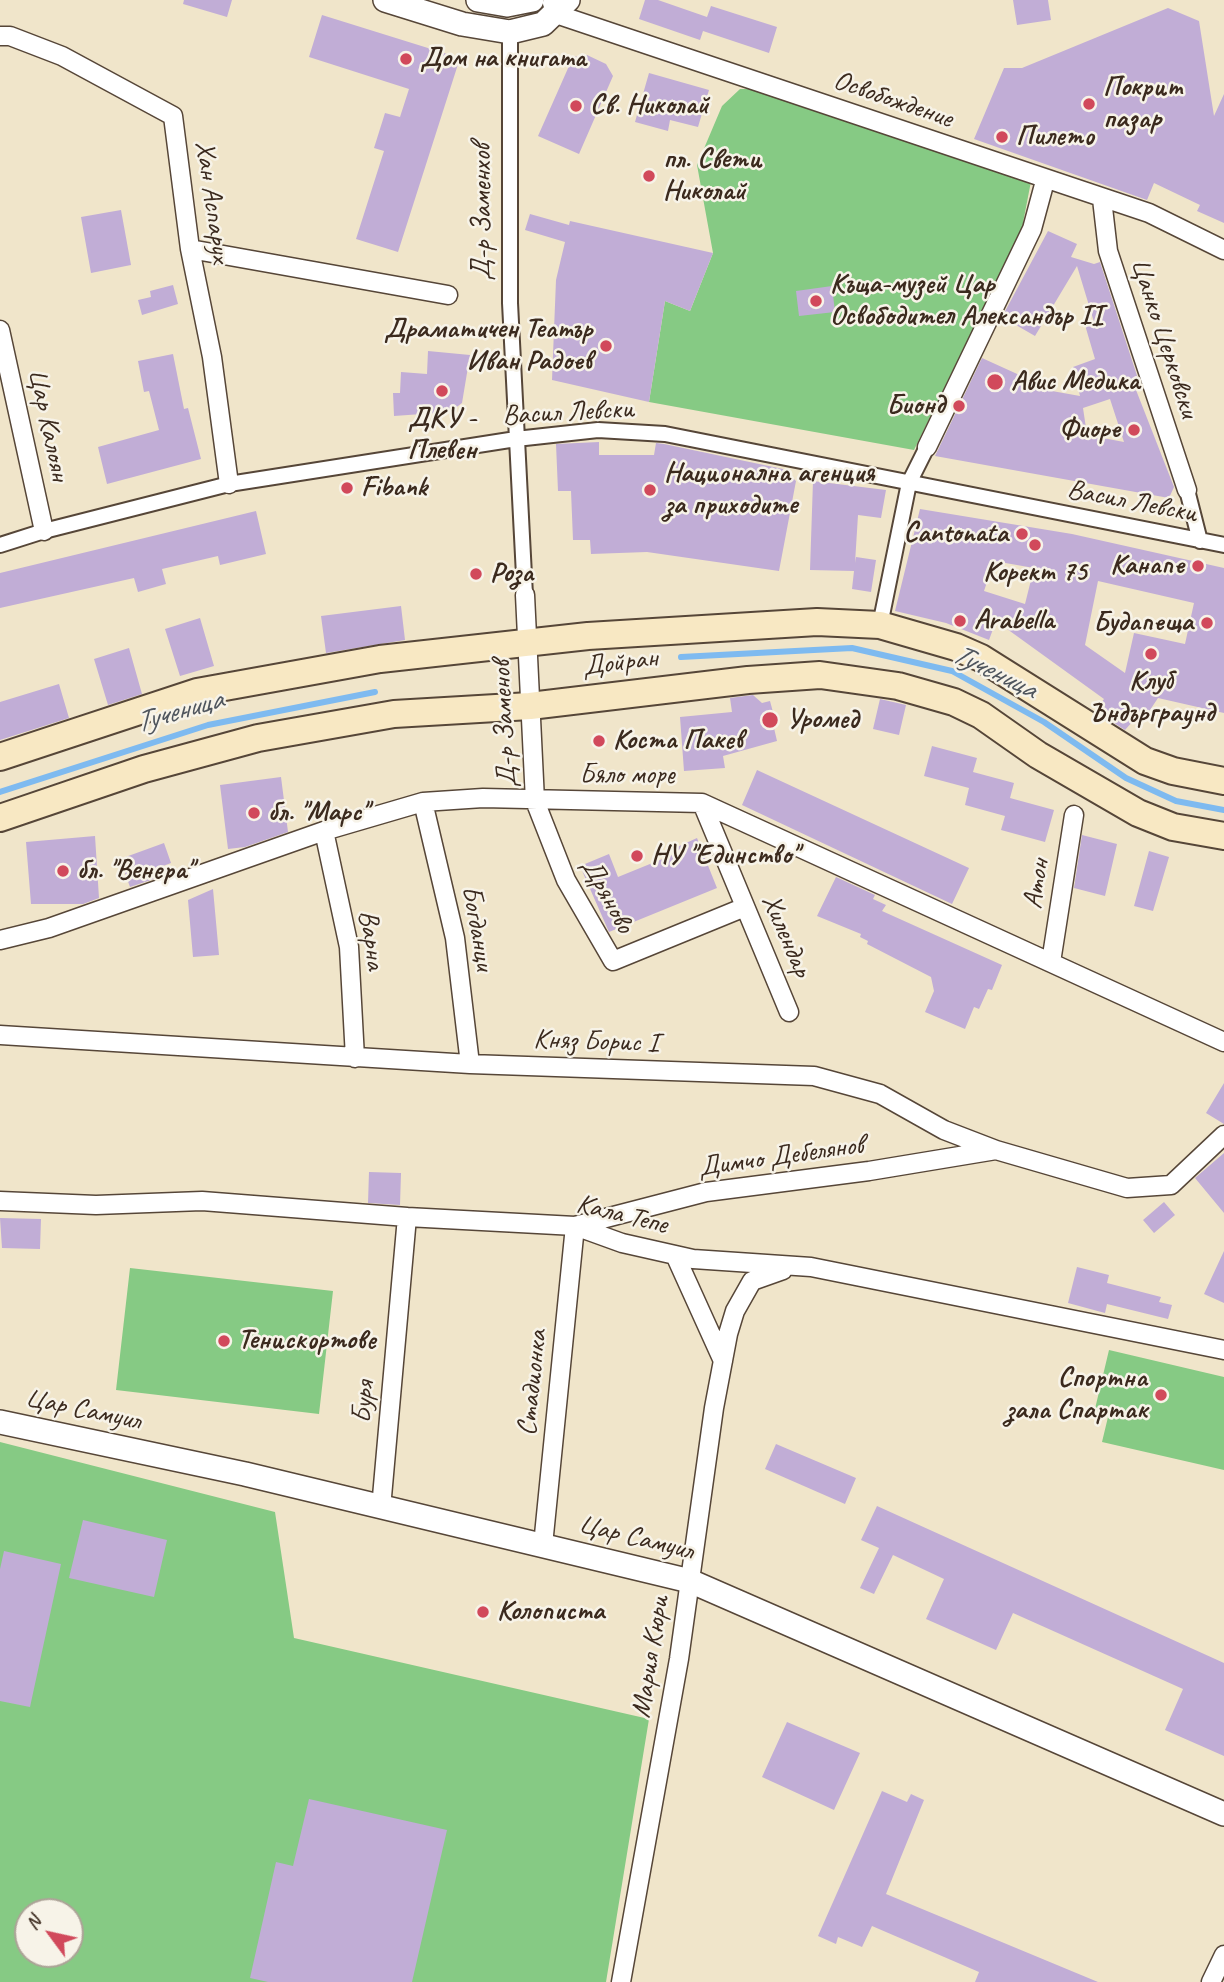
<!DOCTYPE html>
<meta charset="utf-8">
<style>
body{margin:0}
#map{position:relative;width:1224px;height:1982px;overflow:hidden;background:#f0e5ca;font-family:Caveat,sans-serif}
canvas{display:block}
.north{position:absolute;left:14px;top:1898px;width:70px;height:70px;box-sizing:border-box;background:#f7f3e8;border:2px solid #aca397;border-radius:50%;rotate:303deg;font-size:19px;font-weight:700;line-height:28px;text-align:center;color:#3b2a1e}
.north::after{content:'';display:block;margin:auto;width:24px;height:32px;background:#d1495b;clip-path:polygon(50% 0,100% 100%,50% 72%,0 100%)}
</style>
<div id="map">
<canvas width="1224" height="1982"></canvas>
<div class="north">N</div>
</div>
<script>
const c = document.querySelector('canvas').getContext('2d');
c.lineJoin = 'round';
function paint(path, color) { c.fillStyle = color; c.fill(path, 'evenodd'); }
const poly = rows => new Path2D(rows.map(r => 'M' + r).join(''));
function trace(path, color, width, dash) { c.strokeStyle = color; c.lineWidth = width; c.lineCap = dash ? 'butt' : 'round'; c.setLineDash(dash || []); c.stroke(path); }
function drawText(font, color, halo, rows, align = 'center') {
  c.font = font + ' Caveat,sans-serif'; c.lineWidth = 5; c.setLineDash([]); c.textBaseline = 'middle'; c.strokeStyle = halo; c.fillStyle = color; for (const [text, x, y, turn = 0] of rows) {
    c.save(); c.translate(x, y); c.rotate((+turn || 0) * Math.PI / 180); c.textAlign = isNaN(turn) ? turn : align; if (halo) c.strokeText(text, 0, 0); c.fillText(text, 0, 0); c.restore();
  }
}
paint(poly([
 [740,89,762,89,1033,171,1022,228,914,450,649,402,665,301,690,311,713,253,697,165,722,106],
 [130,1268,333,1291,319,1414,116,1390],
 [1109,1350,1224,1377,1224,1470,1102,1442,1108,1417,1094,1413],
 [0,1442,275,1512,294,1638,649,1719,606,1982,0,1982],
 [28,1912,70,1912,70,1954,28,1954]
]), '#86ca84');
trace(poly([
 [681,657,852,648,952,671,1044,722,1126,778,1176,801,1224,810],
 [0,792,208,725,375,692]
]), '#7ebaf0', 6);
paint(poly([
 [184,0,232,0,227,17,183,4],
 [645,0,658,0,707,17,711,6,777,27,769,53,703,31,700,40,639,19],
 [1013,0,1048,0,1051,20,1017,25],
 [1168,8,1199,21,1214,116,1224,94,1224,223,1197,211,1200,205,1154,183,1147,200,974,139,1004,68,1022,68],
 [322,15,460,58,398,252,356,239,384,151,374,148,385,113,400,117,409,89,309,57],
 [587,55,606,64,613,76,579,154,538,136,573,57],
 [649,73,709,90,698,127,670,120,668,131,635,122],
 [121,210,131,265,91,273,81,217],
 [530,214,569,225,570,221,713,253,690,311,665,301,649,402,552,380,556,280,565,242,525,230],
 [1048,231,1077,244,1071,257,1094,264,1100,262,1141,388,1136,390,1174,487,1169,498,935,456,982,358,1026,378,1024,386,1080,396,1073,367,1095,359,1085,325,1094,322,1077,266,1035,336,1002,317],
 [1110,399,1124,442,1087,435,1083,408],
 [173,285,178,304,142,315,138,300,151,297,150,291],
 [832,286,835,312,799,316,796,291],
 [428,351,470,355,462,403,450,412,394,416,393,393,400,393,401,372,427,374],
 [173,354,184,409,188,408,201,459,107,484,98,447,159,430,149,391,144,392,138,361],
 [599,442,599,455,654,455,656,443,664,444,783,469,796,481,779,571,647,552,591,554,590,540,573,540,571,491,558,491,556,444],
 [813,481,886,490,881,518,858,515,855,563,856,557,876,560,871,592,852,589,854,571,810,570],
 [920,509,1072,534,1224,568,1224,713,1158,698,1140,725,1133,721,1125,730,1095,711,1104,699,996,621,989,640,946,623,895,611],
 [994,561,1034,568,1025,604,984,591],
 [1098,581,1194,603,1185,644,1134,633,1125,673,1085,645],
 [256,511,266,554,220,565,218,556,162,569,166,584,138,592,134,578,0,608,0,573],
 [401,606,405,640,326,653,321,616],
 [200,618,214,666,180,676,165,629],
 [129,648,142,694,108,705,94,659],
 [59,684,69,718,0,740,0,702],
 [753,695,762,703,770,701,777,727,774,728,777,741,723,756,725,768,684,771,680,717,732,712,730,698],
 [880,699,906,705,899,735,873,729],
 [932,746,977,758,973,772,1014,783,1010,798,1054,810,1045,842,1001,830,1005,816,965,805,969,788,924,776],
 [757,770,969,868,952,904,742,805],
 [281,777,288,832,245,847,228,849,220,785],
 [1082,835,1117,844,1105,896,1074,888],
 [95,836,99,898,83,904,31,904,26,842],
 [697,838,717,888,609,932,580,866,609,854,618,877,677,853,675,848],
 [164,843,171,863,163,866,166,875,130,887,120,859],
 [1149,851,1169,857,1153,911,1134,906],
 [836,877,875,895,873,899,886,905,882,911,1002,965,992,990,988,989,979,1009,974,1007,965,1029,925,1012,934,991,931,977,867,944,868,941,860,937,861,934,817,916],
 [213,889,219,955,193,957,188,900],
 [1224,1083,1224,1124,1206,1113],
 [1224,1153,1224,1213,1195,1178],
 [369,1172,401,1173,400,1205,368,1203],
 [1164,1202,1175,1215,1154,1233,1143,1220],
 [0,1218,41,1219,40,1249,2,1248],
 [1224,1251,1224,1303,1204,1294],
 [1077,1267,1109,1275,1107,1283,1161,1297,1159,1302,1172,1305,1168,1319,1107,1304,1105,1313,1068,1303],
 [776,1444,856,1478,845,1504,765,1469],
 [877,1506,1224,1663,1224,1756,1165,1730,1183,1689,1013,1613,996,1650,926,1619,944,1579,893,1555,874,1594,860,1588,879,1548,861,1540],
 [83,1520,167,1540,154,1597,69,1578],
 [4,1551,61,1564,30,1707,0,1701,0,1569],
 [787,1722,860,1753,834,1810,762,1777],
 [882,1791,907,1802,911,1794,924,1800,886,1894,1098,1982,975,1982,979,1972,872,1926,862,1947,838,1937,836,1944,818,1936],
 [309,1799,447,1830,412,1982,268,1982,250,1978,276,1862,293,1866]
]), '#c1add6');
const pedestrian = poly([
 [510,32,510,303,525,595],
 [1187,490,1200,541],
 [0,545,44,531,229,484,516,439,598,430,665,434,1224,545],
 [880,625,909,483,927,447]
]);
const minor = poly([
 [552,3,556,14,1149,213,1224,250],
 [0,36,10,36,62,56,173,116,190,249,212,357,229,484],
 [1102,199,1108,251,1187,490],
 [190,249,448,295],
 [0,330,44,531],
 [927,447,1032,229,1045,181],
 [525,595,535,801,566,880,613,961,745,907],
 [423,802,455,938,470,1064],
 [702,803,789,1012],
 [324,831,349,947,355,1058],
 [0,940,49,928,324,831,423,802,483,798,702,803,1224,1042],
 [1051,962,1074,815],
 [0,1035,470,1064,814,1076,880,1094,944,1130,996,1150,1127,1188,1171,1185,1224,1135],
 [0,1201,96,1205,202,1201,407,1217,575,1226,622,1243,693,1259,811,1267,1224,1350],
 [675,1255,723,1361],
 [381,1508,407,1217],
 [543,1545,575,1226,706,1192,869,1171,996,1150],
 [621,1982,679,1659,714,1408,728,1334,735,1311,752,1281,783,1270],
 [1211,1982,1224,1955]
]);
const tertiary = poly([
 [385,0,462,24,510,32,543,24,568,0],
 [478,0,507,5,532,0],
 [0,1422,245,1474,690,1581,1224,1814]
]);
const secondary = poly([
 [0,757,197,692,380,659,588,636,817,622,880,625,956,647,981,658,1145,761,1173,771,1224,781],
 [0,818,144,769,258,738,394,714,530,706,748,680,820,675,898,686,954,702,981,715,1038,755,1138,813,1173,827,1224,836]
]);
trace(pedestrian, '#564638', 18);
trace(minor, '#564638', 21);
trace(tertiary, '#564638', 26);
trace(secondary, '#564638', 30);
trace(pedestrian, '#fff', 14);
trace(minor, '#fff', 18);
trace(tertiary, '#fff', 23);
trace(secondary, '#f8e8c3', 26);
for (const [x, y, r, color] of [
 [406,59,7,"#d1495b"],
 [1089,104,7,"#d1495b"],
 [576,106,7,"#d1495b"],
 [1002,137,7,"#d1495b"],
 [649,176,7,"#d1495b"],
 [816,301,7,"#d1495b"],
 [606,346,7,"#d1495b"],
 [995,382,9,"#d1495b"],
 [442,391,7,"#d1495b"],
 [959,406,7,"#d1495b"],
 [1134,430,7,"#d1495b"],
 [347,488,7,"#d1495b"],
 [650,490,7,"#d1495b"],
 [1022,534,7,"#d1495b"],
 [1035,545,7,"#d1495b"],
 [1198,566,7,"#d1495b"],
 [476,574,7,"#d1495b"],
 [960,621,7,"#d1495b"],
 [1207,623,7,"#d1495b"],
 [1151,654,7,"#d1495b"],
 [770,720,9,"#d1495b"],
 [599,741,7,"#d1495b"],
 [254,813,7,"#d1495b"],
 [637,856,7,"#d1495b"],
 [63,871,7,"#d1495b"],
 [224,1341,7,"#d1495b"],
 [1161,1395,7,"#d1495b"],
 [483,1612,7,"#d1495b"]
]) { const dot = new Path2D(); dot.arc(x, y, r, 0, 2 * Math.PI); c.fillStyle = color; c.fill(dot); trace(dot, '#f7f3e8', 2.5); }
drawText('bold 28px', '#3b2a1e', '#f7f3e8', [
 ["Дом на книгата",420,59],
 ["Покрит",1103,88],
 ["пазар",1103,120],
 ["Св. Николай",590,106],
 ["Пилето",1016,137],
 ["пл. Свети",663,160],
 ["Николай",663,192],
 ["Къща-музей Цар",830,285],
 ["Освободител Александър II",830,317],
 ["Драматичен Театър",592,330,"right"],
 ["Иван Радоев",592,362,"right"],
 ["Авис Медика",1011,382],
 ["Бионд",945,406,"right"],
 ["ДКУ -",442,419,"center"],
 ["Плевен",442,451,"center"],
 ["Фиоре",1120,430,"right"],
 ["Национална агенция",664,474],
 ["за приходите",664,506],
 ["Fibank",361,488],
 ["Cantonata",1008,534,"right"],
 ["Канапе",1184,566,"right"],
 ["Корект 75",1035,573,"center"],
 ["Роза",490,574],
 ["Arabella",974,621],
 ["Будапеща",1193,623,"right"],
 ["Клуб",1151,682,"center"],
 ["Ъндърграунд",1151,714,"center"],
 ["Уромед",786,720],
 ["Коста Пакев",613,741],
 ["бл. \"Марс\"",268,813],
 ["НУ \"Единство\"",651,856],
 ["бл. \"Венера\"",77,871],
 ["Тенискортове",238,1341],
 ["Спортна",1147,1379,"right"],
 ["зала Спартак",1147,1411,"right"],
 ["Колописта",497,1612]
], 'left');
drawText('28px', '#3b2a1e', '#f7f3e8', [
 ["Освобождение",893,100,19],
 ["Хан Аспарух",212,202,82],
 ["Д-р Заменхов",483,212,-90],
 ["Цанко Церковски",1164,338,72],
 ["Васил Левски",568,413,-3],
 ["Цар Калоян",48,425,78],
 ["Васил Левски",1132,502,11],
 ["Дойран",620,663,-7],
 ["Д-р Заменов",505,724,-93],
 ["Бяло море",627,776],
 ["Атон",1037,884,-81],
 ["Дряново",607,896,61],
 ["Богданци",477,928,80],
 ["Хилендар",786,936,67],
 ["Варна",371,940,82],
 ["Княз Борис I",596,1042,2],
 ["Димчо Дебелянов",781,1157,-8],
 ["Кала Тепе",622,1215,14],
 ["Стадионка",533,1383,-84],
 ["Буря",364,1402,-85],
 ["Цар Самуил",83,1410,12],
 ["Цар Самуил",636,1538,14],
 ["Мария Кюри",651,1657,-81]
]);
drawText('italic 30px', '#4f555d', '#f7f3e8', [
 ["Тученица",994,672,26],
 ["Тученица",179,712,-16]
]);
</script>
